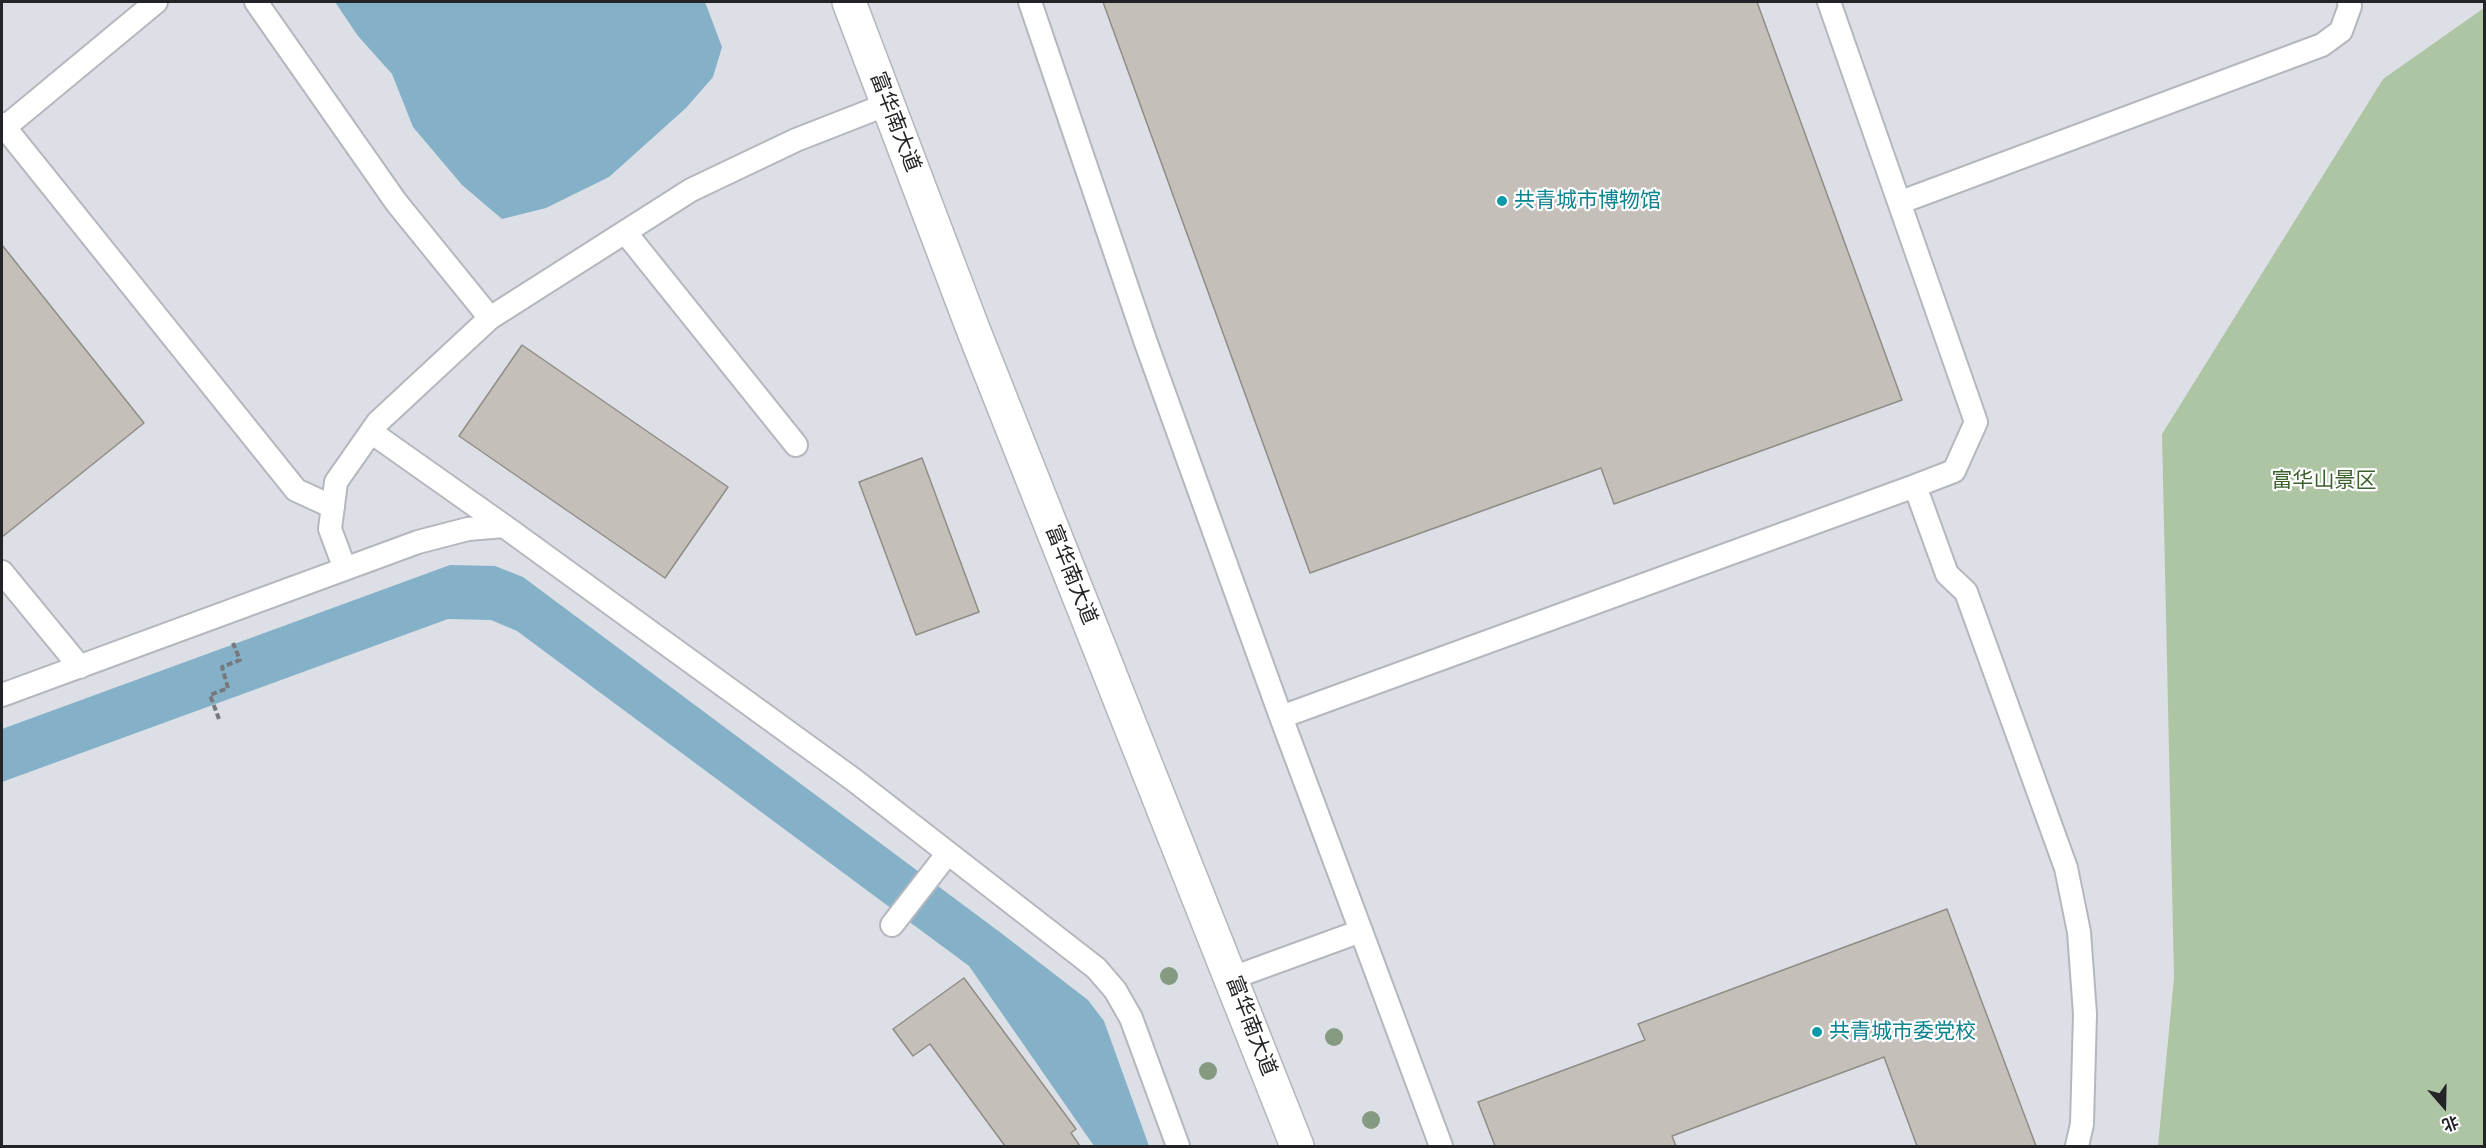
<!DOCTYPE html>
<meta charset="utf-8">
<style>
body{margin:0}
#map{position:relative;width:2486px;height:1148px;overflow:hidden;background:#dddfe6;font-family:Figtree,"Noto Sans SC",sans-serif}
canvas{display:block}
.frame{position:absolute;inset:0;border:3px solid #232427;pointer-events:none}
.north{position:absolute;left:2414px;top:1076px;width:60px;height:60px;-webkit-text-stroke:4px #fff;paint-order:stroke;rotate:160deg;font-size:16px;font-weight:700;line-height:24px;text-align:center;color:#232427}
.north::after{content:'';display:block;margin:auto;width:21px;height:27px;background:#232427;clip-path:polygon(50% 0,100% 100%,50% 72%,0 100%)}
</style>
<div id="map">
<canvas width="2486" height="1148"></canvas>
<div class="frame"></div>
<div class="north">北</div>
</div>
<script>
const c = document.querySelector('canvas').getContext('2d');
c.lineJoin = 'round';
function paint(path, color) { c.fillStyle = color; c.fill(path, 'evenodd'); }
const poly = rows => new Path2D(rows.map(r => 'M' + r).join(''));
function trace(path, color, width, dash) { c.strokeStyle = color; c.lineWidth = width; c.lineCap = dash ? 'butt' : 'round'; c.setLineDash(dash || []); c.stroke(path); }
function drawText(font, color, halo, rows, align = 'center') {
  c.font = font + ' Figtree,"Noto Sans SC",sans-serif'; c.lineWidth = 4.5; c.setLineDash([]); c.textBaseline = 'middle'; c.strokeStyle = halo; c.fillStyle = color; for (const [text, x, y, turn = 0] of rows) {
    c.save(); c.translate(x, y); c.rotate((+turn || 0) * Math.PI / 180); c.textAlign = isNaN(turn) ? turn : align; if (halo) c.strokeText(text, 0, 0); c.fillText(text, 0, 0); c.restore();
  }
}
paint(poly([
 [2484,8,2484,1146,2158,1146,2174,978,2162,434,2383,79]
]), '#aec5a4');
paint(poly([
 [335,2,705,2,722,47,713,77,686,108,609,177,546,208,502,219,462,185,413,127,392,74,358,36],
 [450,565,495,566,523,577,1001,933,1088,1000,1104,1021,1149,1146,1094,1146,969,966,517,631,491,620,448,619,2,782,2,729]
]), '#84b1c8');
const building = poly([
 [1103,2,1757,2,1902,400,1614,504,1601,468,1310,573,1103,2],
 [2,245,144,423,2,537,2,245],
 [522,345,728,487,665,578,459,436,522,345],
 [922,458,979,612,916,635,859,482,922,458],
 [1947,909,2036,1146,1917,1146,1884,1057,1672,1136,1676,1146,1495,1146,1478,1102,1645,1040,1638,1024,1947,909],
 [964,978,1076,1129,1071,1133,1080,1146,1005,1146,930,1044,913,1056,893,1029,964,978]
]);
paint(building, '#c4bfb9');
trace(building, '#908c86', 1.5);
const lane = poly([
 [256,2,396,202,490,318],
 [1030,2,1146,343,1281,717,1361,931],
 [1829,2,1976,422,1954,471,1915,486,1947,574,1966,592,2066,868,2079,932,2085,1014,2082,1124,2077,1146],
 [2,124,296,490,333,507],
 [4,128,156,2],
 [1901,202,2322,45,2341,31,2350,6,2349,2],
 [625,232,796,445],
 [371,432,504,526],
 [345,569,330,529,336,482,378,422,490,318,691,190,796,140,888,104],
 [2,572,80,667],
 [2,695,418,542,468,529,504,526,854,780,1096,968,1115,990,1131,1018,1178,1146],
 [1281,717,1915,486],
 [892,925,948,853],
 [1232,978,1361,931,1441,1146]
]);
const primary = poly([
 [849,2,973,329,1297,1146]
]);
trace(lane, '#b5b7be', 26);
trace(primary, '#b5b7be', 36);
trace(poly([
 [219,719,210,695,228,688,222,667,240,660,233,643]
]), '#77797d', 4, [6, 3]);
trace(lane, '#fff', 22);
trace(primary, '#fff', 33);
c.fillStyle = '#859a80';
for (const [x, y] of [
 [1169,976],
 [1334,1037],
 [1208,1071],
 [1371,1120]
]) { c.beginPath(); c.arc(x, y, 9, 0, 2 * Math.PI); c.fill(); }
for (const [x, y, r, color] of [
 [1502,201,6,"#0f9aa8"],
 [1817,1032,6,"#0f9aa8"]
]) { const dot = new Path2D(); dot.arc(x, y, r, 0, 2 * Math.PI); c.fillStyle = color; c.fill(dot); trace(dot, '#fff', 2); }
drawText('21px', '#232427', '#fff', [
 ["富华南大道",895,122,69],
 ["富华南大道",1071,575,68],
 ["富华南大道",1251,1026,69]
]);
drawText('21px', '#0d838f', '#fff', [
 ["共青城市博物馆",1514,201],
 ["共青城市委党校",1829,1032]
], 'left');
drawText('21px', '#3d612d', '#fff', [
 ["富华山景区",2324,481]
]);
</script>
